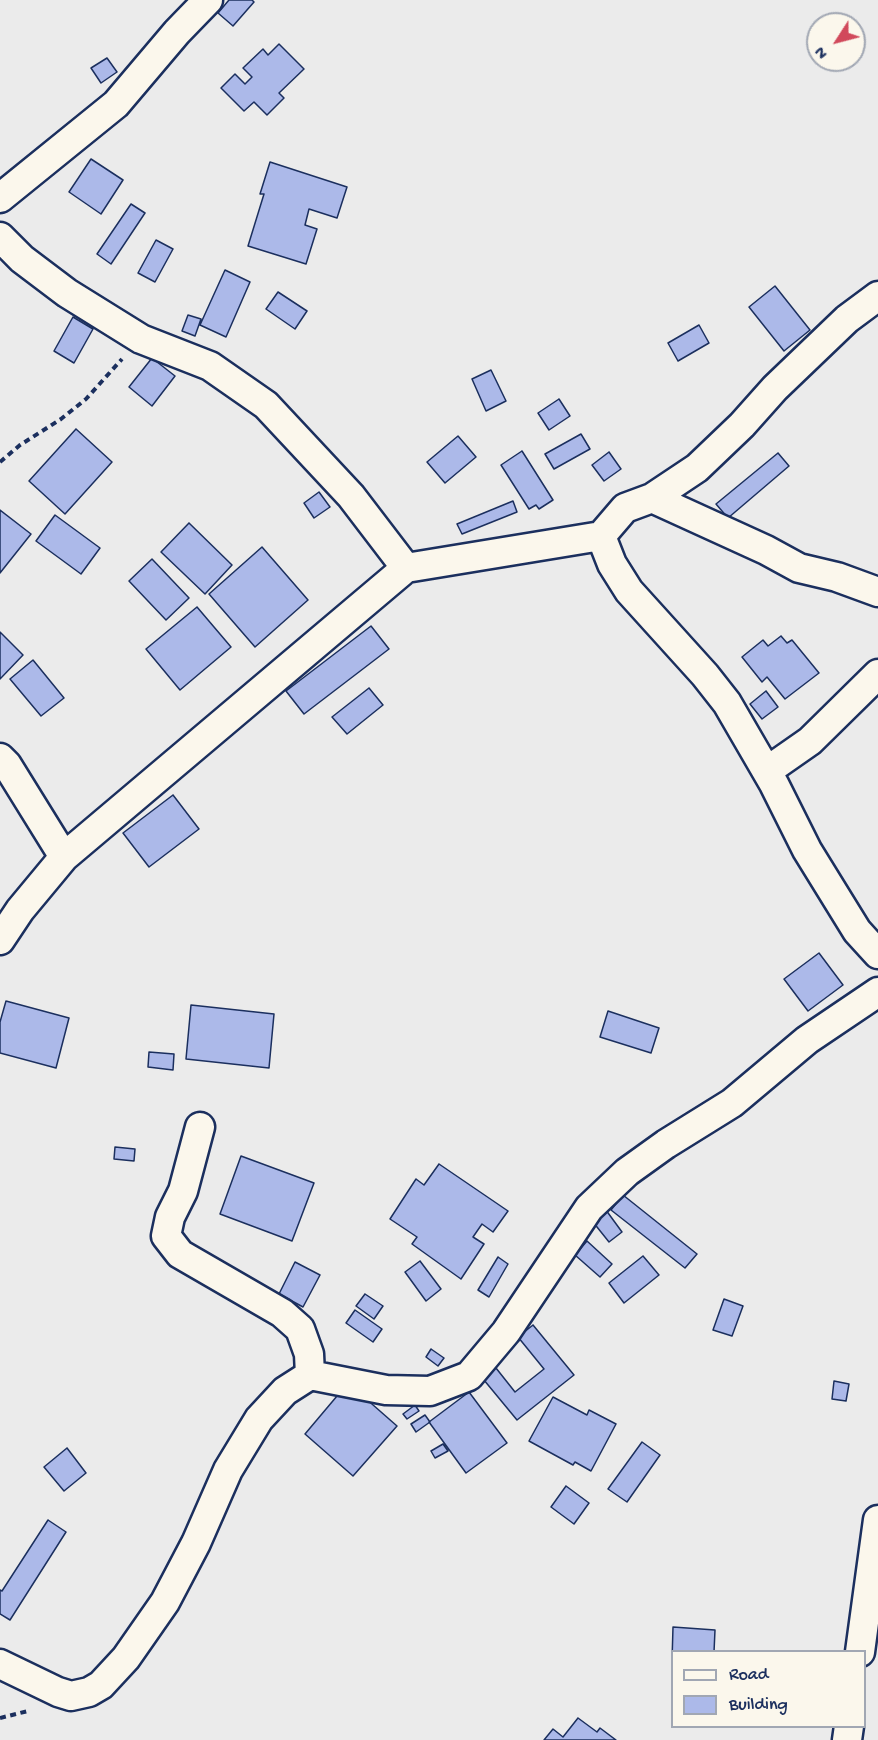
<!DOCTYPE html>
<style>
body{margin:0}
#map{position:relative;width:878px;height:1740px;overflow:hidden;background:#ebebeb;font-family:"Gochi Hand",sans-serif}
canvas{display:block}
.legend{position:absolute;left:671px;top:1650px;width:195px;height:78px;box-sizing:border-box;background:#fbf7ec;border:2px solid #a1a7b3;margin:0;padding:8px 10px;list-style:none;font-size:18px;color:#1b2f5e}
.legend li{display:flex;align-items:center;gap:12px;height:30px}
.legend b{width:30px;border:2px solid #a1a7b3}
.north{position:absolute;left:806px;top:12px;width:60px;height:60px;box-sizing:border-box;background:#fbf7ec;border:2px solid #a1a7b3;border-radius:50%;rotate:234deg;font-size:16px;font-weight:700;line-height:24px;text-align:center;color:#1b2f5e}
.north::after{content:'';display:block;margin:auto;width:21px;height:27px;background:#d1495b;clip-path:polygon(50% 0,100% 100%,50% 72%,0 100%)}
</style>
<div id="map">
<canvas width="878" height="1740"></canvas>
<ul class="legend">
<li><b style="height:8px;background:#fbf7ec"></b>Road</li>
<li><b style="height:16px;background:#acb9e9"></b>Building</li>
</ul>
<div class="north">N</div>
</div>
<script>
const c = document.querySelector('canvas').getContext('2d');
c.lineJoin = 'round';
function paint(path, color) { c.fillStyle = color; c.fill(path, 'evenodd'); }
const poly = rows => new Path2D(rows.map(r => 'M' + r).join(''));
function trace(path, color, width, dash) { c.strokeStyle = color; c.lineWidth = width; c.lineCap = dash ? 'butt' : 'round'; c.setLineDash(dash || []); c.stroke(path); }
const building = poly([
 [229,0,252,0,254,2,233,26,218,13,229,0],
 [279,44,304,69,279,93,284,98,267,115,254,102,244,111,221,88,235,74,245,84,252,77,243,68,263,49,268,55,279,44],
 [107,58,117,72,101,83,91,68,107,58],
 [91,159,123,180,101,214,69,192,91,159],
 [270,162,347,187,337,218,309,209,305,225,317,229,306,264,248,246,264,194,260,194,270,162],
 [131,204,145,213,111,264,97,254,131,204],
 [156,240,173,249,155,282,138,273,156,240],
 [225,270,250,282,226,337,200,325,225,270],
 [775,286,810,330,784,351,749,307,775,286],
 [278,292,307,311,295,329,266,309,278,292],
 [188,315,201,319,195,336,182,331,188,315],
 [73,317,93,329,74,363,54,351,73,317],
 [699,325,709,343,678,361,668,343,699,325],
 [152,358,175,376,152,406,129,387,152,358],
 [491,370,506,401,486,411,472,379,491,370],
 [559,399,570,416,549,430,538,413,559,399],
 [76,429,112,462,65,514,29,481,76,429],
 [581,434,590,449,554,469,545,454,581,434],
 [458,436,476,457,445,483,427,462,458,436],
 [522,451,553,500,539,509,536,505,529,509,501,465,522,451],
 [609,452,621,469,604,481,592,465,609,452],
 [778,453,789,466,728,518,716,504,778,453],
 [319,492,330,507,314,518,304,503,319,492],
 [513,501,517,512,462,534,457,524,513,501],
 [0,510,31,534,0,573,0,510],
 [55,515,100,548,81,574,36,541,55,515],
 [189,523,232,565,205,594,161,552,189,523],
 [262,547,308,600,255,647,209,594,262,547],
 [152,559,189,598,166,620,129,581,152,559],
 [197,607,231,647,180,690,146,649,197,607],
 [371,626,389,649,304,714,286,691,371,626],
 [0,632,23,655,0,679,0,632],
 [781,636,787,643,792,640,819,673,785,699,767,677,762,682,742,657,763,640,768,646,781,636],
 [33,660,64,698,41,716,10,679,33,660],
 [369,688,383,705,347,734,332,717,369,688],
 [766,691,778,707,762,719,750,704,766,691],
 [173,795,199,829,149,867,123,833,173,795],
 [819,953,843,985,808,1011,784,979,819,953],
 [6,1001,69,1018,56,1068,0,1053,0,1022,6,1001],
 [191,1005,274,1014,269,1068,186,1059,191,1005],
 [608,1011,659,1028,651,1053,600,1037,608,1011],
 [149,1052,174,1054,173,1070,148,1067,149,1052],
 [115,1147,135,1149,134,1161,114,1159,115,1147],
 [241,1156,314,1183,292,1241,220,1214,241,1156],
 [439,1164,508,1211,493,1232,482,1224,473,1237,484,1244,461,1279,412,1244,417,1237,390,1219,416,1179,424,1185,439,1164],
 [623,1195,697,1254,685,1268,611,1210,623,1195],
 [603,1206,622,1232,609,1242,589,1217,603,1206],
 [587,1241,612,1264,600,1277,575,1255,587,1241],
 [643,1256,659,1275,624,1303,609,1283,643,1256],
 [498,1257,508,1264,489,1297,478,1290,498,1257],
 [420,1261,441,1289,426,1301,405,1272,420,1261],
 [295,1262,320,1275,303,1307,279,1294,295,1262],
 [365,1294,383,1306,374,1319,356,1306,365,1294],
 [724,1299,743,1306,732,1336,713,1330,724,1299],
 [355,1310,382,1329,373,1342,346,1323,355,1310],
 [533,1325,574,1375,517,1420,479,1374,492,1363,515,1392,544,1369,518,1337,533,1325],
 [431,1349,444,1358,438,1366,426,1357,431,1349],
 [834,1381,849,1384,846,1401,832,1399,834,1381],
 [348,1383,397,1426,353,1476,305,1434,348,1383],
 [469,1392,507,1443,466,1473,429,1422,469,1392],
 [553,1397,587,1415,589,1410,616,1424,591,1471,575,1462,573,1465,529,1441,553,1397],
 [415,1405,419,1411,407,1419,403,1414,415,1405],
 [425,1415,430,1422,416,1432,411,1424,425,1415],
 [642,1442,660,1455,627,1502,608,1489,642,1442],
 [443,1444,448,1451,435,1458,431,1451,443,1444],
 [67,1448,86,1473,64,1491,44,1467,67,1448],
 [566,1486,589,1503,574,1524,551,1507,566,1486],
 [48,1520,66,1532,10,1620,0,1614,0,1590,2,1591,48,1520],
 [673,1627,715,1630,714,1652,672,1652,672,1661,673,1627],
 [578,1718,597,1732,600,1728,616,1740,544,1740,553,1729,563,1737,578,1718]
]);
paint(building, '#acb9e9');
trace(building, '#1b2f5e', 1.5);
const street = poly([
 [0,198,116,104,177,32,208,0],
 [0,237,22,259,67,293,141,339,210,366,266,405,351,496,406,568],
 [652,498,766,550,799,568,837,577,878,592],
 [601,536,612,564,629,591,705,675,727,703,774,784,807,850,857,931,878,954],
 [0,758,7,765,64,857],
 [767,771,810,741,878,674],
 [0,940,20,910,64,857,406,568,601,536,625,508,652,498,697,468,742,425,775,388,847,319,878,296],
 [200,1127,183,1191,170,1217,166,1236,180,1254,282,1313,300,1329,309,1354,310,1375],
 [860,1652,878,1520],
 [0,1664,58,1692,71,1696,89,1692,101,1685,126,1658,165,1602,196,1543,228,1470,259,1419,285,1391,310,1375,386,1390,430,1391,469,1376,506,1332,589,1208,627,1172,666,1144,732,1103,807,1040,878,992],
 [847,1740,849,1726]
]);
trace(street, '#1b2f5e', 33);
trace(poly([
 [0,462,20,445,61,419,86,399,122,359],
 [0,1718,28,1711]
]), '#1b2f5e', 4, [6, 4.5]);
trace(street, '#fbf7ec', 28);
</script>
